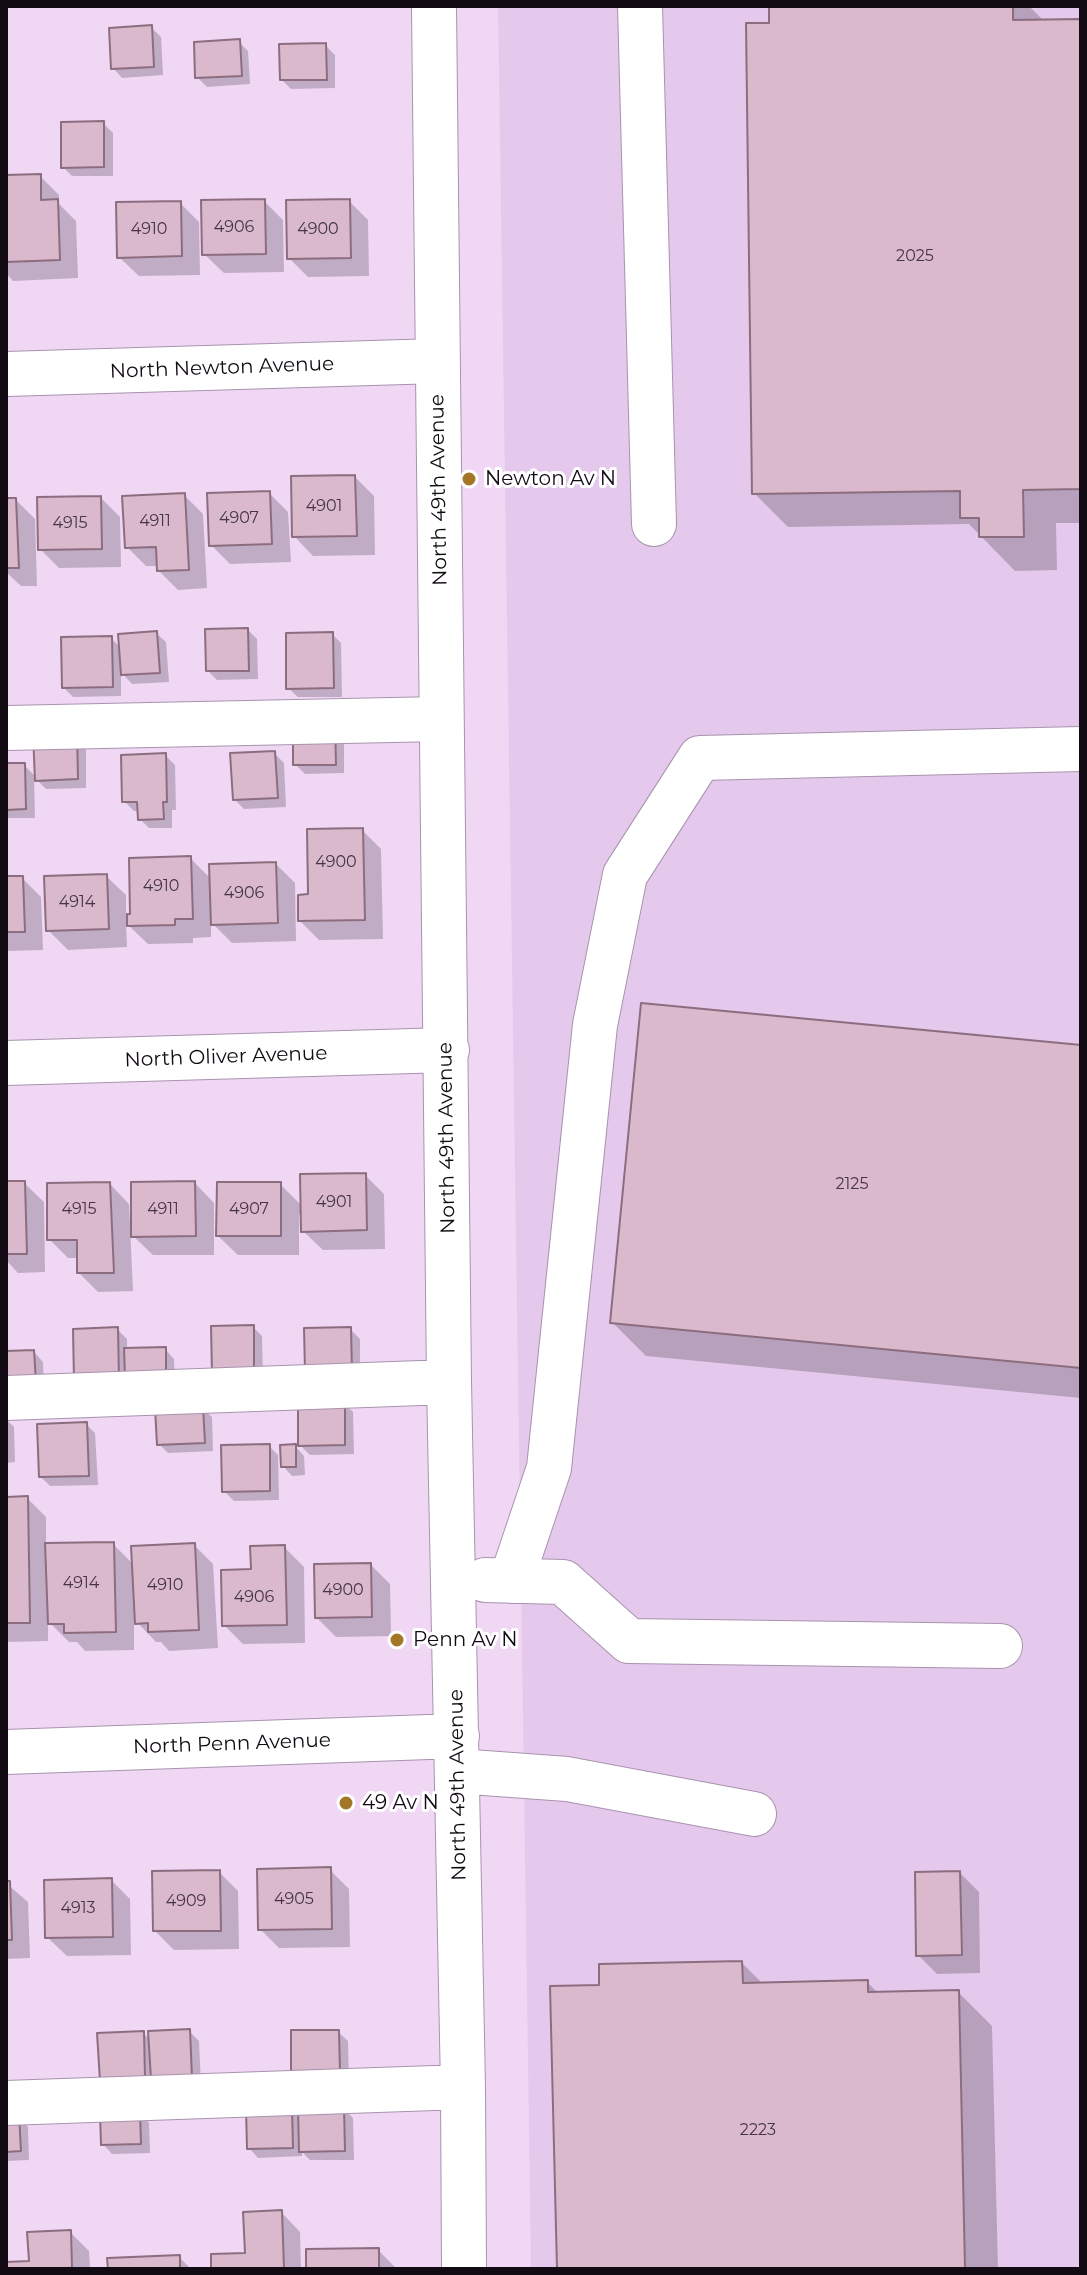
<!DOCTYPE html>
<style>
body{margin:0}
#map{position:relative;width:1087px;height:2275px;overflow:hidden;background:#f0d8f5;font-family:Montserrat,sans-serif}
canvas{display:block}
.frame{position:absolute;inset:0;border:8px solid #120b14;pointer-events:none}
</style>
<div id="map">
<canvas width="1087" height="2275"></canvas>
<div class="frame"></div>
</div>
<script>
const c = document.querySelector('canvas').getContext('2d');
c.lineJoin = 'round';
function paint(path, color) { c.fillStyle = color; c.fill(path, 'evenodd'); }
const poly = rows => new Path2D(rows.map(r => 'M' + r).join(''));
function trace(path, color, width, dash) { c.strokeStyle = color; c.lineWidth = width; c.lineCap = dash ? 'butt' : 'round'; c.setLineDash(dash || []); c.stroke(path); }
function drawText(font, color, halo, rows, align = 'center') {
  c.font = font + ' Montserrat,sans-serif'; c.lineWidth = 6; c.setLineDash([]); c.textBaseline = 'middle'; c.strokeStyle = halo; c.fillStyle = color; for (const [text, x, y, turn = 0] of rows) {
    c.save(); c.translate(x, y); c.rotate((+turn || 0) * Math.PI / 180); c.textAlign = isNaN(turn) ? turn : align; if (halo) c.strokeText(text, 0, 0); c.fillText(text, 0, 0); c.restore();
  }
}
paint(poly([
 [498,6,1081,6,1081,2269,531,2269]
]), '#e5c9ec');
paint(poly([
 [771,6,1029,6,1044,21,1081,21,1081,523,1056,523,1057,570,1015,571,969,524,788,527,754,493],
 [151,27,161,37,163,75,122,78,113,68],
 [239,42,248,51,250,84,207,87,197,77],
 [325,45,335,55,335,88,291,89,282,80],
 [103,123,113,133,113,176,72,176,63,167],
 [40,176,59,195,59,204,76,221,78,278,13,281,6,273,6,177],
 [264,201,283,220,284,272,224,273,204,254],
 [349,201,368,220,369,276,308,277,289,258],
 [180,203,199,222,200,275,139,276,119,257],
 [355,477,374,496,375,555,313,556,294,536],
 [269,493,288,512,291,562,230,564,211,545],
 [184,495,203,514,207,588,178,590,159,571,159,566,146,566,127,547],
 [101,498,120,517,121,567,59,568,40,549],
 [6,500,16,500,35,519,37,586,21,586,6,572],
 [248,630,257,639,258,679,217,680,208,671],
 [156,633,166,642,169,682,132,684,121,672,121,696,73,697,63,687,111,638,121,648],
 [332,634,341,643,342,697,298,697,288,688],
 [344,734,344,773,305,774,295,764],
 [86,743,86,788,46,789,34,777,35,818,6,818,6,765,24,765,36,777],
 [274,753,284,763,286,807,244,809,235,800],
 [165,755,175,765,176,810,172,810,172,828,149,828,140,819,139,811,134,811,124,801],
 [362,830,381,849,383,939,319,940,300,921,310,896],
 [190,858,212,880,276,864,295,883,296,941,232,943,211,922,211,937,193,938,193,943,148,944,126,923,127,947,68,950,48,930,106,876,126,895,126,916,132,916],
 [6,878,22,878,41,897,43,950,6,951],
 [1081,1047,1081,1398,646,1356,612,1322],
 [365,1175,384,1194,385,1249,323,1250,303,1231,303,1215,299,1215,299,1255,238,1255,218,1236,280,1184,303,1207],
 [6,1183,24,1183,44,1202,45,1272,18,1273,6,1260],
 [195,1183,214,1203,214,1255,153,1255,133,1236],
 [110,1184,129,1204,133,1291,98,1292,79,1273,79,1258,68,1258,49,1239],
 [253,1327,262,1336,263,1382,213,1328],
 [117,1329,127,1339,127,1350,165,1349,174,1359,175,1387,76,1381],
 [350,1329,360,1339,360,1380,316,1381],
 [34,1352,43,1362,44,1391,6,1353],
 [344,1403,353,1412,354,1454,310,1455,300,1445],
 [202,1408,212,1417,213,1451,168,1453,159,1444],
 [6,1419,14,1427,15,1462,6,1463],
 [86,1424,95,1433,98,1485,50,1486,41,1477],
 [269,1446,278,1455,279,1500,234,1501,224,1491],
 [295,1446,304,1456,305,1475,292,1476,283,1466],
 [27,1498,46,1517,46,1545,113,1544,134,1565,194,1545,213,1564,218,1648,169,1651,161,1642,156,1642,134,1619,134,1650,85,1651,77,1642,69,1642,48,1621,48,1641,6,1642,6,1499],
 [284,1547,304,1567,305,1643,243,1644,224,1625,253,1571],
 [371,1565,390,1584,391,1636,336,1637,317,1618],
 [330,1870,349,1889,350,1947,279,1948,260,1929],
 [219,1872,238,1891,239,1949,174,1950,155,1931],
 [960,1873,979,1892,980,1973,937,1974,918,1955],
 [111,1880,130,1899,131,1955,67,1956,47,1937],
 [6,1883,28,1902,30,1958,6,1959],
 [742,1963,763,1984,867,1982,879,1994,958,1992,992,2026,998,2269,559,2269,601,1987],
 [189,2031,199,2041,201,2086,102,2080,143,2033,151,2041],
 [338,2032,348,2041,349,2081,293,2072],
 [344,2109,353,2118,354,2160,310,2160,302,2152,302,2156,258,2158,249,2148,291,2110,300,2119],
 [140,2113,149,2123,150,2153,112,2154,103,2144],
 [18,2117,28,2127,29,2160,6,2161,6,2118],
 [281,2212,300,2232,301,2269,213,2269,247,2255],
 [70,2232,89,2251,90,2269,6,2269,6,2264,31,2263],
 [378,2250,397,2269,308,2269],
 [179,2257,191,2269,110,2269]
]), '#0003');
const building = poly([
 [769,6,1013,6,1013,20,1081,19,1081,489,1023,490,1024,537,979,537,979,518,960,518,960,491,752,494,746,23,769,23,769,6],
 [152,25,154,67,111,69,109,28,152,25],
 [240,39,242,76,195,78,194,42,240,39],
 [326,43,327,80,280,80,279,44,326,43],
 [104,121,104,167,61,168,61,122,104,121],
 [41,174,41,200,58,199,60,260,6,262,6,175,41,174],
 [265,199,266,254,202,255,201,200,265,199],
 [350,199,351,258,287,259,286,200,350,199],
 [181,201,182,256,117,258,116,202,181,201],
 [355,475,357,536,292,537,291,476,355,475],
 [270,491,272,544,209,546,207,493,270,491],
 [185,493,189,570,157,571,156,547,125,548,122,496,185,493],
 [101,496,102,549,38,550,37,497,101,496],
 [6,498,16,498,19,568,6,568,6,498],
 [248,628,249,671,206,671,205,629,248,628],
 [157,631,160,673,121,675,118,634,157,631],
 [333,632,334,688,286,689,286,633,333,632],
 [112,636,113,687,62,688,61,637,112,636],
 [335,723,336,765,293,765,293,724,335,723],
 [77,731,78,779,35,781,33,733,77,731],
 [275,751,278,798,233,800,230,753,275,751],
 [166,753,167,802,163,802,164,819,138,820,137,802,122,802,121,755,166,753],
 [6,763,25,763,26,809,6,810,6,763],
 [363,828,365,920,298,921,298,895,308,894,307,829,363,828],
 [191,856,193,919,175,919,175,925,127,926,127,914,130,914,129,858,191,856],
 [276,862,278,923,211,925,209,864,276,862],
 [107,874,109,929,46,931,44,876,107,874],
 [6,876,23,876,25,932,6,932,6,876],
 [641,1003,1081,1045,1081,1368,610,1323,641,1003],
 [366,1173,367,1230,301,1232,300,1174,366,1173],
 [6,1181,25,1181,27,1254,6,1254,6,1181],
 [195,1181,196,1236,131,1237,131,1182,195,1181],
 [110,1182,114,1273,77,1273,77,1240,47,1240,47,1183,110,1182],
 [217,1182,281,1182,281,1236,216,1236,217,1182],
 [254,1325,254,1374,212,1375,211,1326,254,1325],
 [118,1327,119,1381,74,1382,73,1329,118,1327],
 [351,1327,352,1372,305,1372,304,1328,351,1327],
 [166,1347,166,1378,125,1378,124,1348,166,1347],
 [34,1350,36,1382,6,1383,6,1351,34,1350],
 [345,1401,345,1445,298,1446,298,1402,345,1401],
 [203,1406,205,1443,157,1445,155,1408,203,1406],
 [87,1422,89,1476,39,1477,37,1424,87,1422],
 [270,1444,270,1491,222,1492,221,1445,270,1444],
 [296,1444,296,1467,281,1467,280,1445,296,1444],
 [28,1496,30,1623,6,1623,6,1497,28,1496],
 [114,1542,116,1632,64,1633,64,1624,48,1624,45,1543,114,1542],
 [195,1543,199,1630,148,1632,148,1623,135,1624,131,1546,195,1543],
 [285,1545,287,1625,222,1626,221,1570,251,1569,250,1546,285,1545],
 [371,1563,372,1617,315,1618,314,1564,371,1563],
 [331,1867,332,1929,258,1930,257,1869,331,1867],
 [220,1870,221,1931,153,1931,152,1871,220,1870],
 [960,1871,962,1955,916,1956,915,1872,960,1871],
 [112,1878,113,1937,45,1938,44,1880,112,1878],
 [6,1881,10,1881,12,1940,6,1940,6,1881],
 [742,1961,743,1983,868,1980,868,1992,959,1990,965,2269,557,2269,550,1986,599,1985,599,1964,742,1961],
 [190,2029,192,2078,151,2079,148,2031,190,2029],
 [291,2030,339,2030,340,2072,291,2073,291,2030],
 [144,2031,145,2078,100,2081,97,2033,144,2031],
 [344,2107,345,2151,299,2152,298,2108,344,2107],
 [292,2108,293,2148,247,2149,246,2109,292,2108],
 [140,2111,141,2144,101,2145,100,2113,140,2111],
 [19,2115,21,2151,6,2152,6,2116,19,2115],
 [282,2210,284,2269,211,2269,211,2254,245,2253,243,2212,282,2210],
 [71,2230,72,2269,6,2269,6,2262,29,2261,27,2232,71,2230],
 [379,2248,379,2269,306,2269,306,2249,379,2248],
 [180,2255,180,2269,108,2269,107,2258,180,2255]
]);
paint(building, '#dab9cc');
trace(building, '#8c6d7f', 2);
const minor = poly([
 [434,6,449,1382,463,2087,464,2269],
 [640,6,654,524],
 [6,374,438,361],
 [6,728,441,719],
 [6,1063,447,1050],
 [6,1398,449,1382],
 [485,1580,563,1582,629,1641,1000,1646],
 [511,1581,549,1468,595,1025,625,875,700,758,1081,749],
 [6,1752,457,1736],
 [457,1771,567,1779,754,1814],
 [6,2103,463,2087]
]);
trace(minor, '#a893ae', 46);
trace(minor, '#fff', 44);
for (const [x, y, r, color] of [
 [469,479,8,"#a37628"],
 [397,1640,8,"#a37628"],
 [346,1803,8,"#a37628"]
]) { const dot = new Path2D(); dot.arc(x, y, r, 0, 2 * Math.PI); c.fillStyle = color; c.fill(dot); trace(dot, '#fff', 3); }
drawText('16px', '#443642', null, [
 ["4906",234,227],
 ["4910",149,229],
 ["4900",318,229],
 ["2025",915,256],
 ["4901",324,506],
 ["4907",239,518],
 ["4911",155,521],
 ["4915",70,523],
 ["4900",336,862],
 ["4910",161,886],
 ["4906",244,893],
 ["4914",77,902],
 ["2125",852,1184],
 ["4901",334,1202],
 ["4915",79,1209],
 ["4911",163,1209],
 ["4907",249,1209],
 ["4914",81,1583],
 ["4910",165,1585],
 ["4900",343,1590],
 ["4906",254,1597],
 ["4905",294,1899],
 ["4909",186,1901],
 ["4913",78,1908],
 ["2223",758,2130]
]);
drawText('20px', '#120b14', '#fff', [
 ["North Newton Avenue",222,368,-2],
 ["North 49th Avenue",439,490,-91],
 ["North Oliver Avenue",226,1057,-2],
 ["North 49th Avenue",447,1138,-91],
 ["North Penn Avenue",232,1744,-2],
 ["North 49th Avenue",458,1785,-91]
]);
drawText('20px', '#120b14', '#fff', [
 ["Newton Av N",485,479],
 ["Penn Av N",413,1640],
 ["49 Av N",362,1803]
], 'left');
</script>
